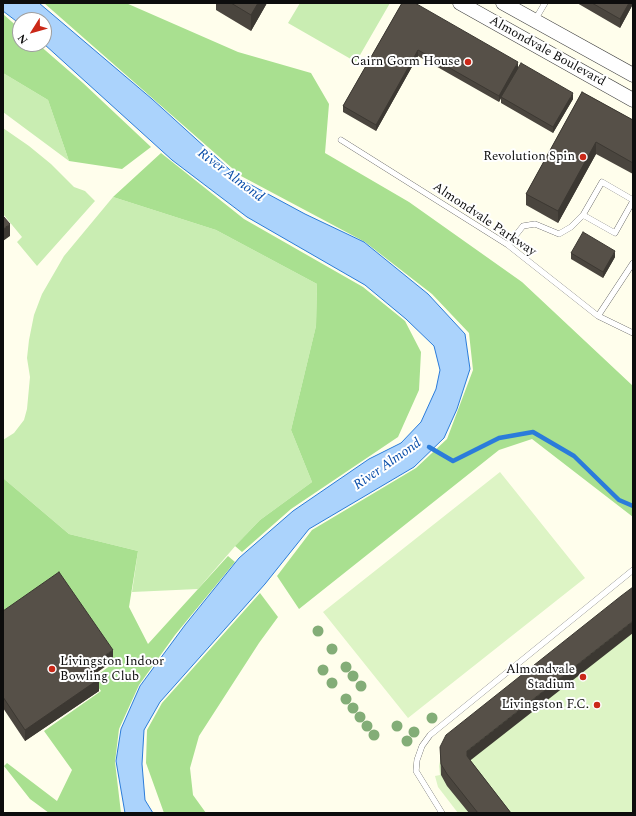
<!DOCTYPE html>
<style>
body{margin:0}
#map{position:relative;width:636px;height:816px;overflow:hidden;background:#fffeec;font-family:Spectral,serif}
canvas{display:block}
.frame{position:absolute;inset:0;border:4px solid #0d0d0d;pointer-events:none}
.north{position:absolute;left:12px;top:12px;width:40px;height:40px;box-sizing:border-box;background:#fff;border:1px solid #9e9e9e;border-radius:50%;rotate:233deg;font-size:11px;font-weight:700;line-height:16px;text-align:center;color:#0d0d0d}
.north::after{content:'';display:block;margin:auto;width:14px;height:18px;background:#ca2818;clip-path:polygon(50% 0,100% 100%,50% 72%,0 100%)}
</style>
<div id="map">
<canvas width="636" height="816"></canvas>
<div class="frame"></div>
<div class="north">N</div>
</div>
<script>
const c = document.querySelector('canvas').getContext('2d');
c.lineJoin = 'round';
function paint(path, color) { c.fillStyle = color; c.fill(path, 'evenodd'); }
const poly = rows => new Path2D(rows.map(r => 'M' + r).join(''));
function trace(path, color, width, dash) { c.strokeStyle = color; c.lineWidth = width; c.lineCap = dash ? 'butt' : 'round'; c.setLineDash(dash || []); c.stroke(path); }
function drawText(font, color, halo, rows, align = 'center') {
  c.font = font + ' Spectral,serif'; c.lineWidth = 4; c.setLineDash([]); c.textBaseline = 'middle'; c.strokeStyle = halo; c.fillStyle = color; for (const [text, x, y, turn = 0] of rows) {
    c.save(); c.translate(x, y); c.rotate((+turn || 0) * Math.PI / 180); c.textAlign = isNaN(turn) ? turn : align; if (halo) c.strokeText(text, 0, 0); c.fillText(text, 0, 0); c.restore();
  }
}
paint(poly([
 [300,3,390,3,356,62,288,23],
 [3,73,48,100,69,161,3,112],
 [3,128,29,146,51,164,74,187,85,191,95,201,37,266,17,242,22,237,3,214],
 [113,197,216,230,317,284,316,326,291,430,312,482,260,520,237,544,198,589,132,592,138,551,69,534,3,478,3,440,14,433,24,420,27,409,30,377,27,358,29,340,34,315,42,294,64,256]
]), '#c9edb2');
paint(poly([
 [44,3,126,3,238,52,311,73,329,104,325,153,409,202,522,282,633,386,633,517,532,439,499,450,299,609,277,576,312,530,416,468,447,439,473,370,469,333,432,294,365,242,241,176],
 [3,14,20,29,20,44,38,44,83,83,151,147,122,169,69,161,48,100,3,73],
 [161,153,244,219,363,287,405,321,421,352,419,390,398,437,291,509,242,552,235,546,260,520,312,482,291,430,316,326,317,284,216,230,113,197],
 [3,478,69,534,138,551,129,607,148,644,228,556,235,562,175,635,139,685,119,729,115,762,121,813,49,813,30,799,4,766,7,763,57,801,72,770,44,731,101,691,92,679,115,662,60,582,3,620],
 [260,593,278,617,259,643,199,736,190,768,193,795,206,813,164,813,146,763,147,730,162,703]
]), '#a9e090');
paint(poly([
 [500,472,585,578,408,718,323,612],
 [633,598,633,813,458,813,438,787,435,776,440,775,439,766,442,752]
]), '#ddf4c5');
const water = poly([
 [3,3,39,3,152,99,240,179,305,214,364,242,428,294,465,334,470,369,457,409,444,438,414,467,309,529,265,584,160,702,144,730,142,764,145,800,153,813,125,813,116,761,121,729,140,686,185,625,239,558,293,511,369,459,401,443,421,422,436,389,440,370,434,346,406,319,365,285,247,217,172,160,44,44,44,20,20,20,20,24,3,11,3,3]
]);
paint(water, '#abd3fc');
trace(water, '#2b7cda', 1);
trace(poly([
 [429,447,453,461,499,438,533,432,574,456,619,500,633,506]
]), '#2b7cda', 4.5);
const service = poly([
 [535,20,545,3],
 [341,140,508,245,598,316,633,263],
 [583,215,615,233,633,201],
 [508,245,523,226,535,224,559,234,571,227,583,215,602,182,633,200],
 [598,316,633,333],
 [442,813,416,771,417,760,422,746,430,735,633,570]
]);
const tertiary = poly([
 [460,3,633,100],
 [503,3,633,75]
]);
trace(service, '#404040', 6);
trace(tertiary, '#404040', 15);
trace(service, '#fff', 5.5);
trace(tertiary, '#fff', 14);
c.fillStyle = '#83ad77';
for (const [x, y] of [
 [318,631],
 [332,649],
 [346,667],
 [323,670],
 [353,676],
 [332,683],
 [361,686],
 [346,699],
 [353,708],
 [360,717],
 [432,718],
 [367,726],
 [397,726],
 [414,732],
 [374,735],
 [407,741]
]) { c.beginPath(); c.arc(x, y, 5.5, 0, 2 * Math.PI); c.fill(); }
paint(poly([
 [216,3,267,3,251,31,216,10],
 [402,3,518,68,573,99,553,133,501,103,501,97,499,102,418,56,376,131,343,112,343,106],
 [577,3,633,3,633,4,620,28],
 [582,92,633,120,633,174,596,154,558,223,526,205,526,194],
 [571,253,615,257,603,278,571,259],
 [3,611,113,661,95,674,99,691,25,741,3,708],
 [440,747,470,760,511,813,469,813,447,786,441,775]
]), '#4a453e');
paint(poly([
 [258,3,267,3,251,31,251,15],
 [629,3,633,3,633,4,620,28,620,19],
 [418,50,418,56,376,131,376,125],
 [518,62,518,68,499,102,499,96],
 [573,93,573,99,553,133,553,127],
 [596,142,596,154,558,223,558,211],
 [10,224,10,236,3,241,3,229],
 [615,251,615,257,603,278,603,272],
 [633,621,633,633,467,763,467,751],
 [113,650,113,661,89,677,89,666],
 [99,679,99,691,25,741,25,730]
]), '#3c3832');
const building = poly([
 [231,3,258,3,251,15,231,3],
 [402,3,415,3,518,62,499,96,418,50,376,125,343,106,402,3],
 [592,3,629,3,620,19,592,3],
 [521,63,573,93,553,127,501,97,521,63],
 [582,92,633,120,633,163,596,142,558,211,526,194,582,92],
 [3,216,10,224,3,229,3,216],
 [583,232,615,251,603,272,571,253,583,232],
 [59,572,113,650,89,666,99,679,25,730,3,697,3,611,59,572],
 [633,587,633,621,467,751,467,756,470,760,511,813,478,813,447,774,441,764,440,747,446,735,621,596,633,587]
]);
paint(building, '#565048');
trace(building, '#3c3832', 1);
for (const [x, y, r, color] of [
 [468,62,4,"#ca2818"],
 [583,157,4,"#ca2818"],
 [52,669,4,"#ca2818"],
 [583,677,4,"#ca2818"],
 [597,705,4,"#ca2818"]
]) { const dot = new Path2D(); dot.arc(x, y, r, 0, 2 * Math.PI); c.fillStyle = color; c.fill(dot); trace(dot, '#fff', 1.5); }
drawText('13px', '#0d0d0d', '#fff', [
 ["Almondvale Boulevard",547,52,29],
 ["Almondvale Parkway",484,220,34]
]);
drawText('13px', '#0d0d0d', '#fff', [
 ["Cairn Gorm House",460,62],
 ["Revolution Spin",575,157],
 ["Livingston Indoor",60,662,"left"],
 ["Bowling Club",60,677,"left"],
 ["Almondvale",575,670],
 ["Stadium",575,685],
 ["Livingston F.C.",589,705]
], 'right');
drawText('italic 14px', '#0a4eaa', '#fff', [
 ["River Almond",230,176,37],
 ["River Almond",388,465,-35]
]);
</script>
